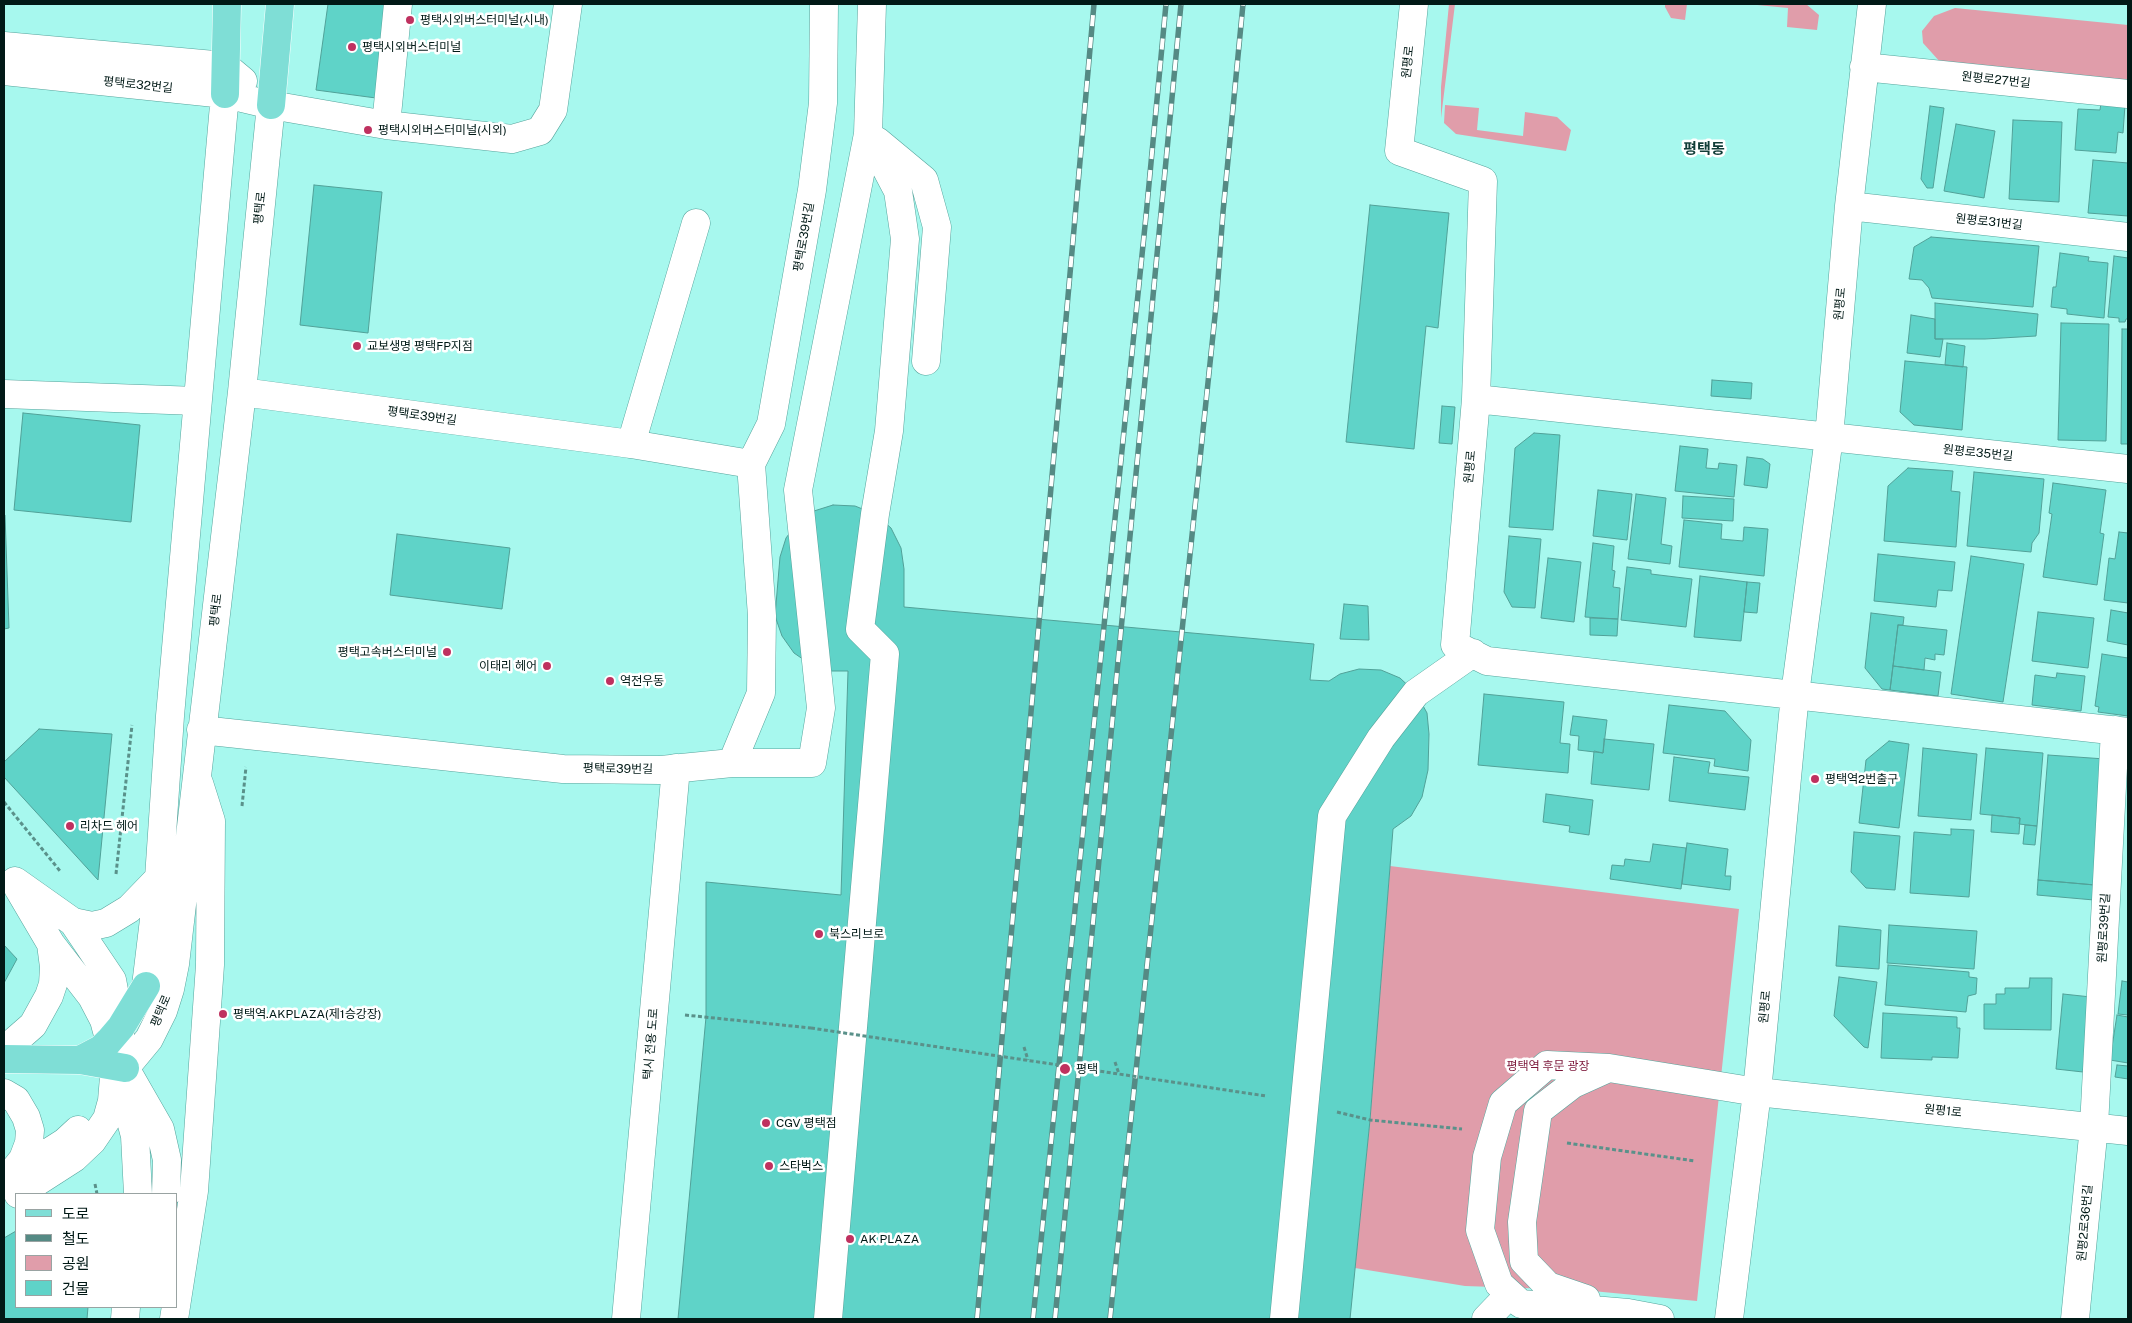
<!DOCTYPE html>
<meta charset="utf-8">
<style>
body{margin:0}
#map{position:relative;width:2132px;height:1323px;overflow:hidden;background:#a7f8ee;font-family:"Public Sans","Noto Sans KR",sans-serif}
canvas{display:block}
.frame{position:absolute;inset:0;border:5px solid #011916;pointer-events:none}
.legend{position:absolute;left:15px;top:1193px;width:162px;height:115px;box-sizing:border-box;background:#fff;border:1px solid #99a3a2;margin:0;padding:6px 9px;list-style:none;font-size:15px;color:#011916}
.legend li{display:flex;align-items:center;gap:10px;height:25px}
.legend b{width:25px;border:1px solid #99a3a2}
</style>
<div id="map">
<canvas width="2132" height="1323"></canvas>
<div class="frame"></div>
<ul class="legend">
<li><b style="height:6px;background:#7fded6"></b>도로</li>
<li><b style="height:6px;background:#558a84"></b>철도</li>
<li><b style="height:14px;background:#e09daa"></b>공원</li>
<li><b style="height:14px;background:#5fd3c8"></b>건물</li>
</ul>
</div>
<script>
const c = document.querySelector('canvas').getContext('2d');
c.lineJoin = 'round';
function paint(path, color) { c.fillStyle = color; c.fill(path, 'evenodd'); }
const poly = rows => new Path2D(rows.map(r => 'M' + r).join(''));
function trace(path, color, width, dash) { c.strokeStyle = color; c.lineWidth = width; c.lineCap = dash ? 'butt' : 'round'; c.setLineDash(dash || []); c.stroke(path); }
function drawText(font, color, halo, rows, align = 'center') {
  c.font = font + ' "Public Sans","Noto Sans KR",sans-serif'; c.lineWidth = 5; c.setLineDash([]); c.textBaseline = 'middle'; c.strokeStyle = halo; c.fillStyle = color; for (const [text, x, y, turn = 0] of rows) {
    c.save(); c.translate(x, y); c.rotate((+turn || 0) * Math.PI / 180); c.textAlign = isNaN(turn) ? turn : align; if (halo) c.strokeText(text, 0, 0); c.fillText(text, 0, 0); c.restore();
  }
}
paint(poly([
 [1449,4,1455,4,1441,118,1441,87],
 [1665,4,1687,4,1685,20,1671,18,1665,7],
 [1747,4,1806,4,1819,15,1817,30,1787,27,1788,8],
 [1955,8,2128,25,2128,82,1941,63,1923,43,1922,31,1934,16],
 [1445,105,1479,108,1477,130,1523,136,1525,112,1557,117,1571,130,1566,151,1456,134,1444,123],
 [1390,866,1739,909,1697,1301,1582,1290,1465,1286,1355,1268,1370,1120]
]), '#e09daa');
const building = poly([
 [328,4,388,4,376,98,316,90,328,4],
 [2101,103,2125,105,2123,133,2118,132,2116,153,2075,150,2078,109,2100,110,2101,103],
 [1930,106,1944,108,1933,188,1927,188,1921,179,1930,106],
 [2013,120,2062,122,2059,202,2009,199,2013,120],
 [1956,124,1995,131,1984,198,1944,191,1956,124],
 [2093,160,2128,163,2128,216,2088,213,2093,160],
 [314,185,382,192,368,333,300,325,314,185],
 [1370,205,1449,213,1438,328,1426,326,1414,449,1346,442,1370,205],
 [1931,237,2039,246,2033,307,1932,298,1929,288,1922,280,1909,279,1914,247,1931,237],
 [2060,253,2089,257,2088,261,2108,263,2104,318,2067,314,2067,309,2051,307,2053,287,2056,287,2060,253],
 [2114,256,2128,258,2128,319,2126,319,2125,322,2119,322,2119,318,2108,317,2114,256],
 [1935,303,2038,314,2036,336,1985,339,1935,339,1935,303],
 [1911,315,1935,319,1935,339,1943,339,1940,357,1907,353,1911,315],
 [2061,323,2109,324,2106,441,2058,440,2061,323],
 [2122,329,2128,329,2128,444,2121,444,2122,329],
 [1947,343,1965,346,1963,367,1945,365,1947,343],
 [1905,361,1967,367,1962,430,1914,425,1900,412,1905,361],
 [1712,380,1752,383,1751,399,1711,396,1712,380],
 [1442,406,1455,407,1452,444,1439,443,1442,406],
 [23,413,140,425,131,522,14,510,23,413],
 [1534,433,1560,435,1553,530,1509,527,1515,448,1534,433],
 [1680,446,1708,449,1706,468,1718,469,1719,463,1737,465,1734,497,1675,491,1680,446],
 [1747,457,1763,459,1770,464,1767,488,1744,485,1747,457],
 [1908,468,1953,471,1951,491,1960,492,1956,547,1884,541,1888,486,1908,468],
 [1974,472,2044,479,2039,533,2032,543,2031,552,1967,546,1974,472],
 [2053,483,2106,490,2100,533,2104,534,2097,585,2043,577,2052,514,2049,513,2053,483],
 [1598,490,1632,494,1627,540,1593,536,1598,490],
 [1636,494,1666,498,1661,544,1672,546,1670,564,1628,559,1636,494],
 [1683,496,1734,499,1733,521,1682,518,1683,496],
 [833,505,855,506,875,514,891,528,901,548,904,569,904,607,1314,644,1310,680,1329,681,1340,674,1359,669,1381,670,1400,678,1416,693,1427,713,1429,734,1428,770,1422,797,1411,816,1393,829,1370,1120,1350,1319,678,1319,706,1017,706,882,841,895,848,671,828,671,810,664,794,653,782,636,775,616,780,557,786,538,798,522,814,511,833,505],
 [4,515,5,515,9,628,4,629,4,515],
 [1684,520,1722,524,1721,539,1743,541,1744,527,1768,529,1764,576,1679,567,1684,520],
 [2119,532,2128,533,2128,603,2104,600,2109,558,2115,559,2119,532],
 [397,534,510,548,502,609,390,595,397,534],
 [1509,536,1541,539,1535,608,1512,607,1504,592,1509,536],
 [1593,543,1614,546,1612,570,1615,571,1613,587,1620,588,1618,619,1585,617,1593,543],
 [1878,554,1955,562,1952,591,1938,590,1936,607,1874,601,1878,554],
 [1971,556,2024,564,2003,702,1951,694,1971,556],
 [1548,558,1581,562,1574,622,1541,618,1548,558],
 [1627,567,1651,570,1651,574,1692,579,1686,627,1621,620,1627,567],
 [1700,576,1747,582,1741,641,1694,637,1700,576],
 [1747,582,1760,583,1757,613,1744,612,1747,582],
 [1344,604,1368,606,1369,640,1340,639,1344,604],
 [2111,610,2128,613,2128,645,2107,641,2111,610],
 [2038,612,2094,618,2088,668,2032,661,2038,612],
 [1871,613,1904,617,1903,625,1898,625,1890,690,1882,689,1865,668,1871,613],
 [1590,618,1618,619,1617,636,1590,635,1590,618],
 [1898,625,1947,630,1944,655,1935,654,1935,660,1925,658,1924,670,1893,666,1898,625],
 [2102,654,2128,658,2128,716,2098,712,2099,707,2095,706,2102,654],
 [1893,666,1941,672,1938,696,1890,690,1893,666],
 [2057,673,2085,676,2081,711,2032,705,2035,675,2056,678,2057,673],
 [1484,694,1564,702,1560,743,1570,744,1568,773,1478,765,1484,694],
 [1669,705,1725,711,1751,740,1748,771,1714,766,1715,759,1663,753,1669,705],
 [1573,716,1607,720,1603,753,1578,750,1579,736,1570,735,1573,716],
 [39,729,112,734,98,880,4,777,4,762,39,729],
 [1604,739,1654,744,1649,790,1591,784,1594,751,1603,753,1604,739],
 [1889,741,1909,744,1899,828,1859,823,1866,760,1889,741],
 [1923,748,1977,754,1971,820,1918,816,1923,748],
 [1986,748,2043,753,2037,826,2019,824,2020,818,1980,814,1986,748],
 [2048,755,2105,759,2095,885,2038,880,2048,755],
 [1674,757,1710,762,1708,773,1749,777,1745,810,1669,801,1674,757],
 [1546,794,1593,800,1589,835,1569,832,1570,826,1543,822,1546,794],
 [1992,815,2020,818,2019,834,1991,832,1992,815],
 [2025,825,2037,826,2035,845,2023,844,2025,825],
 [1951,829,1974,830,1969,897,1910,893,1914,832,1951,835,1951,829],
 [1854,832,1900,836,1895,890,1866,888,1851,872,1854,832],
 [1687,843,1728,849,1725,876,1731,876,1730,890,1682,884,1687,843],
 [1653,844,1686,848,1681,889,1610,879,1612,865,1624,866,1625,859,1650,862,1653,844],
 [2038,880,2095,885,2094,900,2037,895,2038,880],
 [1889,925,1977,931,1974,969,1887,963,1889,925],
 [1839,926,1881,930,1879,969,1836,966,1839,926],
 [4,945,17,959,4,983,4,945],
 [1888,965,1969,972,1969,977,1977,978,1976,994,1968,996,1966,1012,1885,1005,1888,965],
 [1839,977,1877,982,1868,1048,1864,1047,1834,1016,1839,977],
 [2030,978,2052,978,2051,1030,1984,1029,1984,1004,1996,1004,1996,994,2005,994,2005,988,2029,988,2030,978],
 [2122,981,2128,982,2128,1015,2118,1014,2122,981],
 [2063,994,2091,997,2083,1072,2056,1069,2063,994],
 [1883,1013,1957,1017,1957,1028,1960,1028,1958,1058,1932,1057,1932,1060,1881,1058,1883,1013],
 [2117,1015,2128,1017,2128,1063,2110,1060,2117,1015],
 [2117,1065,2128,1066,2128,1079,2115,1077,2117,1065],
 [16,1231,16,1307,88,1307,87,1319,4,1319,4,1238,16,1231]
]);
paint(building, '#5fd3c8');
trace(building, '#51a198', 1);
const minor = poly([
 [1414,4,1399,151,1483,181,1476,399,1455,645,1487,661,2128,732],
 [4,46,225,66,243,81],
 [1864,67,2128,94],
 [4,71,225,94,271,105,386,125,398,4],
 [386,125,512,139,540,131,553,110,568,4],
 [877,141,924,180,937,227,926,361],
 [1849,206,2128,237],
 [242,392,631,444,751,464,771,424,812,190,823,103,824,4],
 [4,394,197,401],
 [1476,399,2128,469],
 [631,444,696,223],
 [201,730,563,769,661,770,732,763,761,693,762,616,751,464],
 [732,763,812,763,821,708,798,490,868,134,872,4],
 [15,881,73,922,112,980,121,1027,115,1065,112,1101,107,1119,92,1141,74,1158,18,1194],
 [18,888,51,944,92,997,104,1020,135,1136,138,1194],
 [73,922,92,926,106,923,129,909,159,878],
 [146,986,159,878,170,716,225,94],
 [4,1049,9,1046,33,1025,49,996,53,984,54,967,51,944],
 [4,1093,16,1100,26,1117,30,1130,29,1143,23,1159,11,1174],
 [4,1181,65,1142,78,1130],
 [166,1194,167,1160,160,1129,125,1068,149,1039,163,1011,170,989,175,964,242,392,271,105],
 [1586,1299,1548,1286,1524,1261,1522,1222,1538,1111,1573,1084,1604,1070],
 [125,1319,126,1307],
 [174,1319,194,1191,210,965,211,821,199,783],
 [626,1319,676,768],
 [828,1319,885,654,860,629,875,514,889,431,905,239,898,191,868,134],
 [1284,1319,1332,816,1381,738,1416,693,1473,653],
 [1486,1319,1510,1294],
 [1660,1319,1628,1313,1521,1304,1499,1284,1480,1230,1487,1157,1503,1103,1547,1065,1609,1068,1757,1092,2128,1131],
 [1729,1319,1757,1092,1795,694,1829,437,1849,206,1872,4],
 [2075,1319,2094,1126,2115,730]
]);
const major = poly([
 [225,94,227,4],
 [271,105,280,4],
 [4,1059,80,1060,125,1068],
 [80,1060,101,1049,109,1041,121,1027,146,986]
]);
trace(minor, '#55a49c', 29);
trace(major, '#fff', 29);
trace(poly([
 [4,802,60,871],
 [242,806,246,767],
 [116,874,132,725],
 [685,1015,811,1028],
 [1024,1047,1028,1060],
 [1115,1062,1119,1074],
 [1337,1112,1370,1120,1462,1129],
 [1567,1143,1695,1161],
 [95,1184,97,1194]
]), '#5a918a', 3, [4, 2.5]);
trace(minor, '#fff', 28);
trace(major, '#7fded6', 28);
const rail = poly([
 [977,1319,1094,4],
 [1033,1319,1146,216,1166,4],
 [1055,1319,1181,4],
 [1110,1319,1216,306,1223,212,1243,4]
]);
trace(rail, '#558a84', 5.5);
trace(rail, '#fff', 4, [11]);
trace(poly([
 [811,1028,1266,1096]
]), '#5a918a', 3, [4, 2.5]);
for (const [x, y, r, color] of [
 [410,20,5,"#bf315f"],
 [352,47,5,"#bf315f"],
 [368,130,5,"#bf315f"],
 [357,346,5,"#bf315f"],
 [447,652,5,"#bf315f"],
 [547,666,5,"#bf315f"],
 [610,681,5,"#bf315f"],
 [1815,779,5,"#bf315f"],
 [70,826,5,"#bf315f"],
 [819,934,5,"#bf315f"],
 [223,1014,5,"#bf315f"],
 [1065,1069,6,"#bf315f"],
 [766,1123,5,"#bf315f"],
 [769,1166,5,"#bf315f"],
 [850,1239,5,"#bf315f"]
]) { const dot = new Path2D(); dot.arc(x, y, r, 0, 2 * Math.PI); c.fillStyle = color; c.fill(dot); trace(dot, '#fff', 2); }
drawText('12px', '#011916', '#fff', [
 ["평택시외버스터미널(시내)",420,20],
 ["평택시외버스터미널",362,47],
 ["평택시외버스터미널(시외)",378,130],
 ["교보생명 평택FP지점",367,346],
 ["평택고속버스터미널",437,652,"right"],
 ["이태리 헤어",537,666,"right"],
 ["역전우동",620,681],
 ["평택역2번출구",1825,779],
 ["리차드 헤어",80,826],
 ["북스리브로",829,934],
 ["평택역.AKPLAZA(제1승강장)",233,1014],
 ["평택",1076,1069],
 ["CGV 평택점",776,1123],
 ["스타벅스",779,1166],
 ["AK PLAZA",860,1239]
], 'left');
drawText('12px', '#011916', '#fff', [
 ["원평로",1408,62,-84],
 ["원평로27번길",1996,80,6],
 ["평택로32번길",138,85,6],
 ["평택로",260,208,-84],
 ["원평로31번길",1989,222,6],
 ["평택로39번길",804,237,-80],
 ["원평로",1840,304,-85],
 ["평택로39번길",422,416,8],
 ["원평로35번길",1978,453,6],
 ["원평로",1470,467,-85],
 ["평택로",216,610,-83],
 ["평택로39번길",618,769,1],
 ["원평로39번길",2104,928,-87],
 ["원평로",1765,1007,-85],
 ["평택로",161,1011,-67],
 ["택시 전용 도로",651,1044,-85],
 ["원평1로",1943,1111,6],
 ["원평2로36번길",2085,1223,-85]
]);
drawText('12px', '#7b1639', '#fff', [
 ["평택역 후문 광장",1548,1066]
]);
drawText('bold 15px', '#113d38', '#fff', [
 ["평택동",1704,149]
]);
</script>
